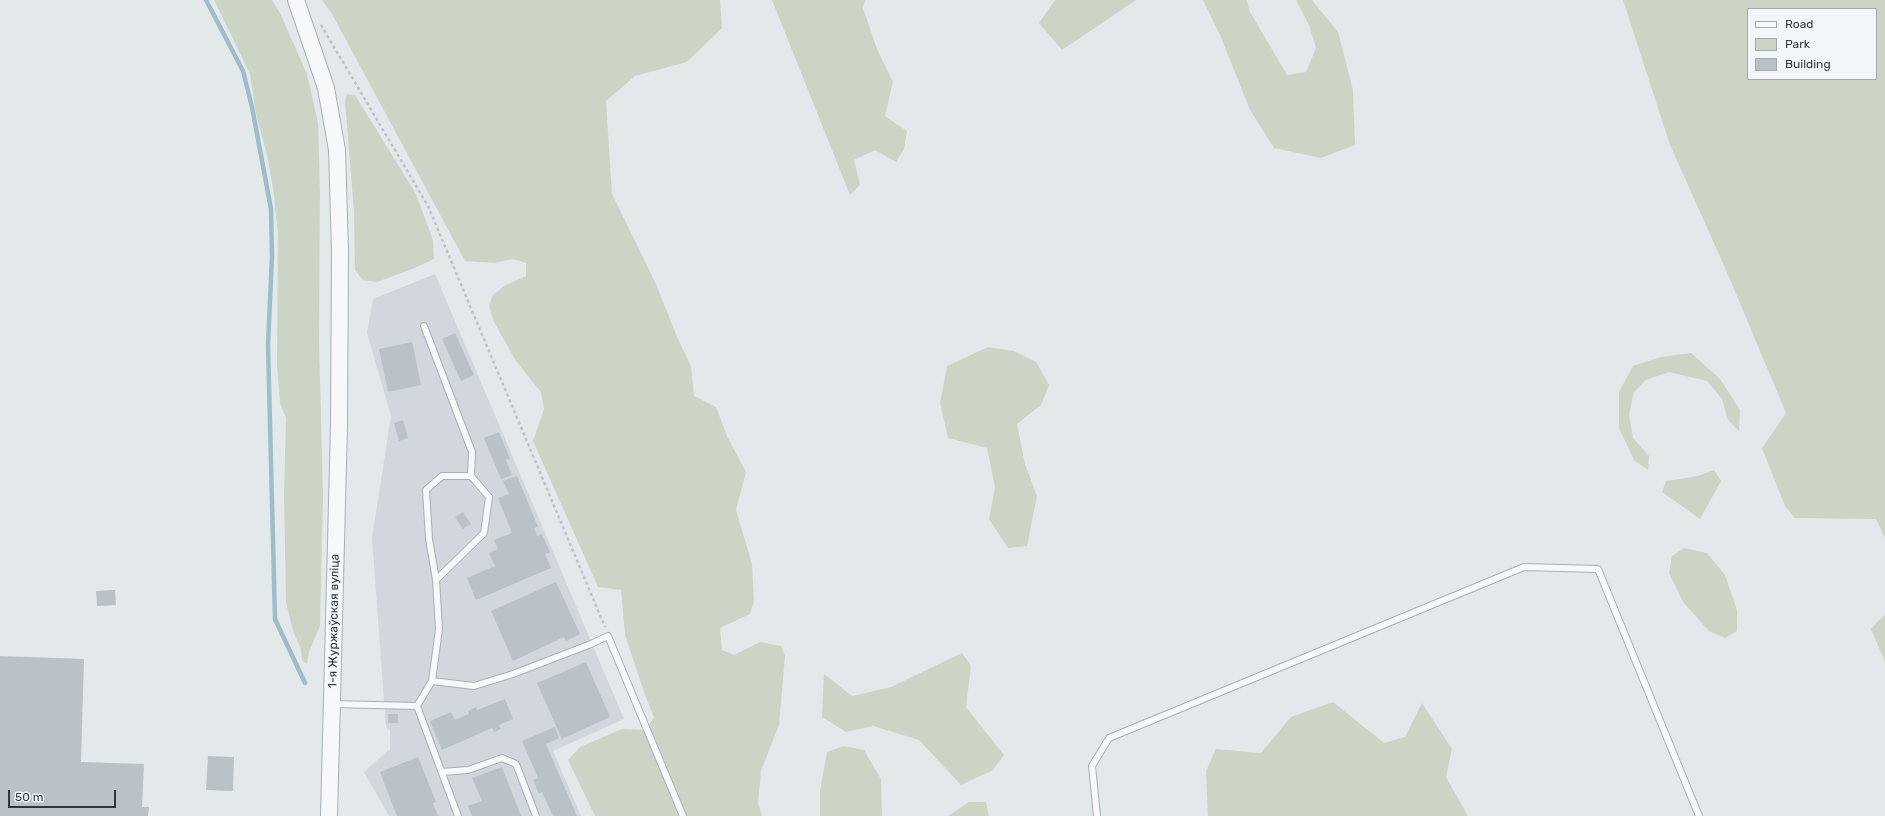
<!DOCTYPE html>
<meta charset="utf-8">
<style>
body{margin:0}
#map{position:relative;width:1885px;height:816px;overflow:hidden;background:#e3e8eb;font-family:Rubik,sans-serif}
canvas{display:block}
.legend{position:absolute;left:1747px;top:8px;width:130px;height:72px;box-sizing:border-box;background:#f3f6f8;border:1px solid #a3aab0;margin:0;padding:5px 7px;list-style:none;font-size:12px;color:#2b3843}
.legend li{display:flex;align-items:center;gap:8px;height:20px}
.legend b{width:20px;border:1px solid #a3aab0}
.scale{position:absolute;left:8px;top:790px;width:108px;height:18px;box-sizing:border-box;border:2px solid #2b3843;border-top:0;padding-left:5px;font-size:12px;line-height:14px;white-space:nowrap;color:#2b3843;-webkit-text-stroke:3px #f3f6f8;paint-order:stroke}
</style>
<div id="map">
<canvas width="1885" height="816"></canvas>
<ul class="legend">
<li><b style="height:5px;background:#f6f8f9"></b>Road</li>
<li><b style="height:11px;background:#ccd5c5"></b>Park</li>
<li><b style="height:11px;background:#bac2c8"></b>Building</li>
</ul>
<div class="scale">50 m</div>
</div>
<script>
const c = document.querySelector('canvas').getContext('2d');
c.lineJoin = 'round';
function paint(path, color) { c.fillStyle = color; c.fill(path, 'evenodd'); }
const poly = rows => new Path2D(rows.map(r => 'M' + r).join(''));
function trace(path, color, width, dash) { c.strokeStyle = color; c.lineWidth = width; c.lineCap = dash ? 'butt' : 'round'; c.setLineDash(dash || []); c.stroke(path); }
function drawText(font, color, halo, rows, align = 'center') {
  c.font = font + ' Rubik,sans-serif'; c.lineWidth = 3; c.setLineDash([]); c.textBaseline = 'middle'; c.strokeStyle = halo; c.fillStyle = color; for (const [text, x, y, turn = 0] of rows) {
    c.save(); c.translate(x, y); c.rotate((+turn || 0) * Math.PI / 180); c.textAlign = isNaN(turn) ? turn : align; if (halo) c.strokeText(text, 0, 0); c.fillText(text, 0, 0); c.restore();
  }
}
paint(poly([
 [435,274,624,719,553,751,581,816,389,816,364,772,390,749,390,730,386,727,372,538,391,416,367,333,373,299]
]), '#d1d7dd');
paint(poly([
 [214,0,272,0,280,13,307,74,318,123,320,191,319,339,323,496,320,626,309,652,307,664,302,660,301,649,293,631,286,602,284,495,286,418,280,403,277,365,278,234,273,188,267,155,256,114,250,74],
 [322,0,720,0,722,28,687,62,635,76,606,101,612,194,656,284,677,337,691,366,694,396,716,407,727,436,746,472,736,510,752,564,754,602,750,614,720,628,722,650,734,655,760,642,781,646,785,656,779,725,761,771,758,803,762,816,595,816,568,760,580,747,622,729,646,730,654,717,645,695,625,635,621,590,598,587,533,441,544,409,541,392,516,361,494,322,489,306,492,296,504,286,526,276,526,263,512,259,495,263,465,261,332,14],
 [772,0,865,0,863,8,877,49,893,82,885,116,907,131,904,149,896,162,875,150,854,160,860,185,850,195],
 [1055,0,1136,0,1062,50,1039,23],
 [1203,0,1247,0,1249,10,1287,75,1306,72,1316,48,1309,25,1296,0,1312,0,1338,32,1353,90,1355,145,1321,158,1274,148,1250,110,1220,35],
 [1623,0,1885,0,1885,538,1876,519,1795,518,1785,506,1762,448,1786,413,1726,270,1670,145],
 [1748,9,1876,9,1876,79,1748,79],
 [347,94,355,95,416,194,433,240,434,259,412,269,377,282,363,280,355,270,354,213,345,100],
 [988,347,1014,351,1036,362,1049,385,1041,405,1017,424,1025,464,1037,496,1027,546,1008,548,989,519,995,487,987,448,948,438,940,403,947,366],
 [1691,353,1720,379,1740,410,1739,431,1728,420,1722,399,1707,381,1669,372,1646,380,1634,392,1629,414,1633,438,1649,456,1648,470,1634,460,1619,428,1619,392,1633,366,1661,357],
 [1714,470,1721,481,1700,519,1662,492,1666,481,1698,476],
 [1684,548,1707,553,1725,575,1737,610,1737,631,1725,638,1709,631,1683,602,1669,573,1672,556],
 [1885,614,1885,662,1871,629],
 [962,653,971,666,966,707,1004,755,993,770,961,785,919,740,873,726,846,732,822,717,824,674,852,696,891,687],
 [1333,702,1384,743,1405,737,1422,703,1452,749,1446,777,1468,816,1208,816,1206,771,1216,749,1261,753,1291,717],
 [843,746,864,750,881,779,882,816,820,816,820,791,827,752],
 [969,802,986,802,989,816,948,816]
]), '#ccd5c5');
trace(poly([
 [206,0,243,71,252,107,271,209,272,256,268,345,275,619,305,683]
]), '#9fbcca', 4.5);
paint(poly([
 [455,333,474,375,461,381,442,339],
 [412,342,421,385,388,392,379,349],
 [403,420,408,438,399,441,394,423],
 [499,432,510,459,506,460,512,475,501,479,484,438],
 [517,476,538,527,534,528,537,536,542,534,550,552,545,554,551,568,476,600,467,578,495,566,489,553,498,549,494,540,512,533,498,498,509,494,503,481],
 [463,512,471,524,463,529,455,517],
 [556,582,580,634,566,641,564,637,513,661,491,611],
 [115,590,116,605,97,606,96,591],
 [0,656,84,659,81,762,144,764,142,807,149,807,148,816,0,816],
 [586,662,610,717,562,739,537,683],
 [505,699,513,719,499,725,501,729,494,732,492,728,442,750,430,721,451,712,455,720,469,714,468,711,476,707,477,710],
 [388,714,398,714,398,723,388,723],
 [555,727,559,738,546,744,577,816,553,816,542,792,539,794,533,780,538,778,522,741],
 [208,756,234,757,233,791,206,790],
 [418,757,436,802,433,803,438,816,397,816,380,772],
 [502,767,521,816,472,816,468,806,482,801,472,778]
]), '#bac2c8');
const service = poly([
 [424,326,472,452,471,476],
 [432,681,474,686,513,674,591,644,608,636,683,816],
 [332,704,417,706,458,816],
 [417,706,432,681,439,629,436,580,429,539,426,490,442,476,471,476,489,497,484,533,436,580],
 [442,772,468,770,502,758,516,764,536,816],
 [1097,816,1092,766,1109,738,1524,567,1598,569,1699,816]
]);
const tertiary = poly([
 [296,0,326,88,337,150,340,251,339,425,329,816]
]);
trace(service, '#a8b0b5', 8);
trace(tertiary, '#a8b0b5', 18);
trace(poly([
 [321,25,428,206,605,627]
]), '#bdc2c6', 2.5, [3, 3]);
trace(service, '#f6f8f9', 6);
trace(tertiary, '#f6f8f9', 16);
drawText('12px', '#2b3843', '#f3f6f8', [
 ["1-я Журжаўская вуліца",334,621,-89]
]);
</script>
